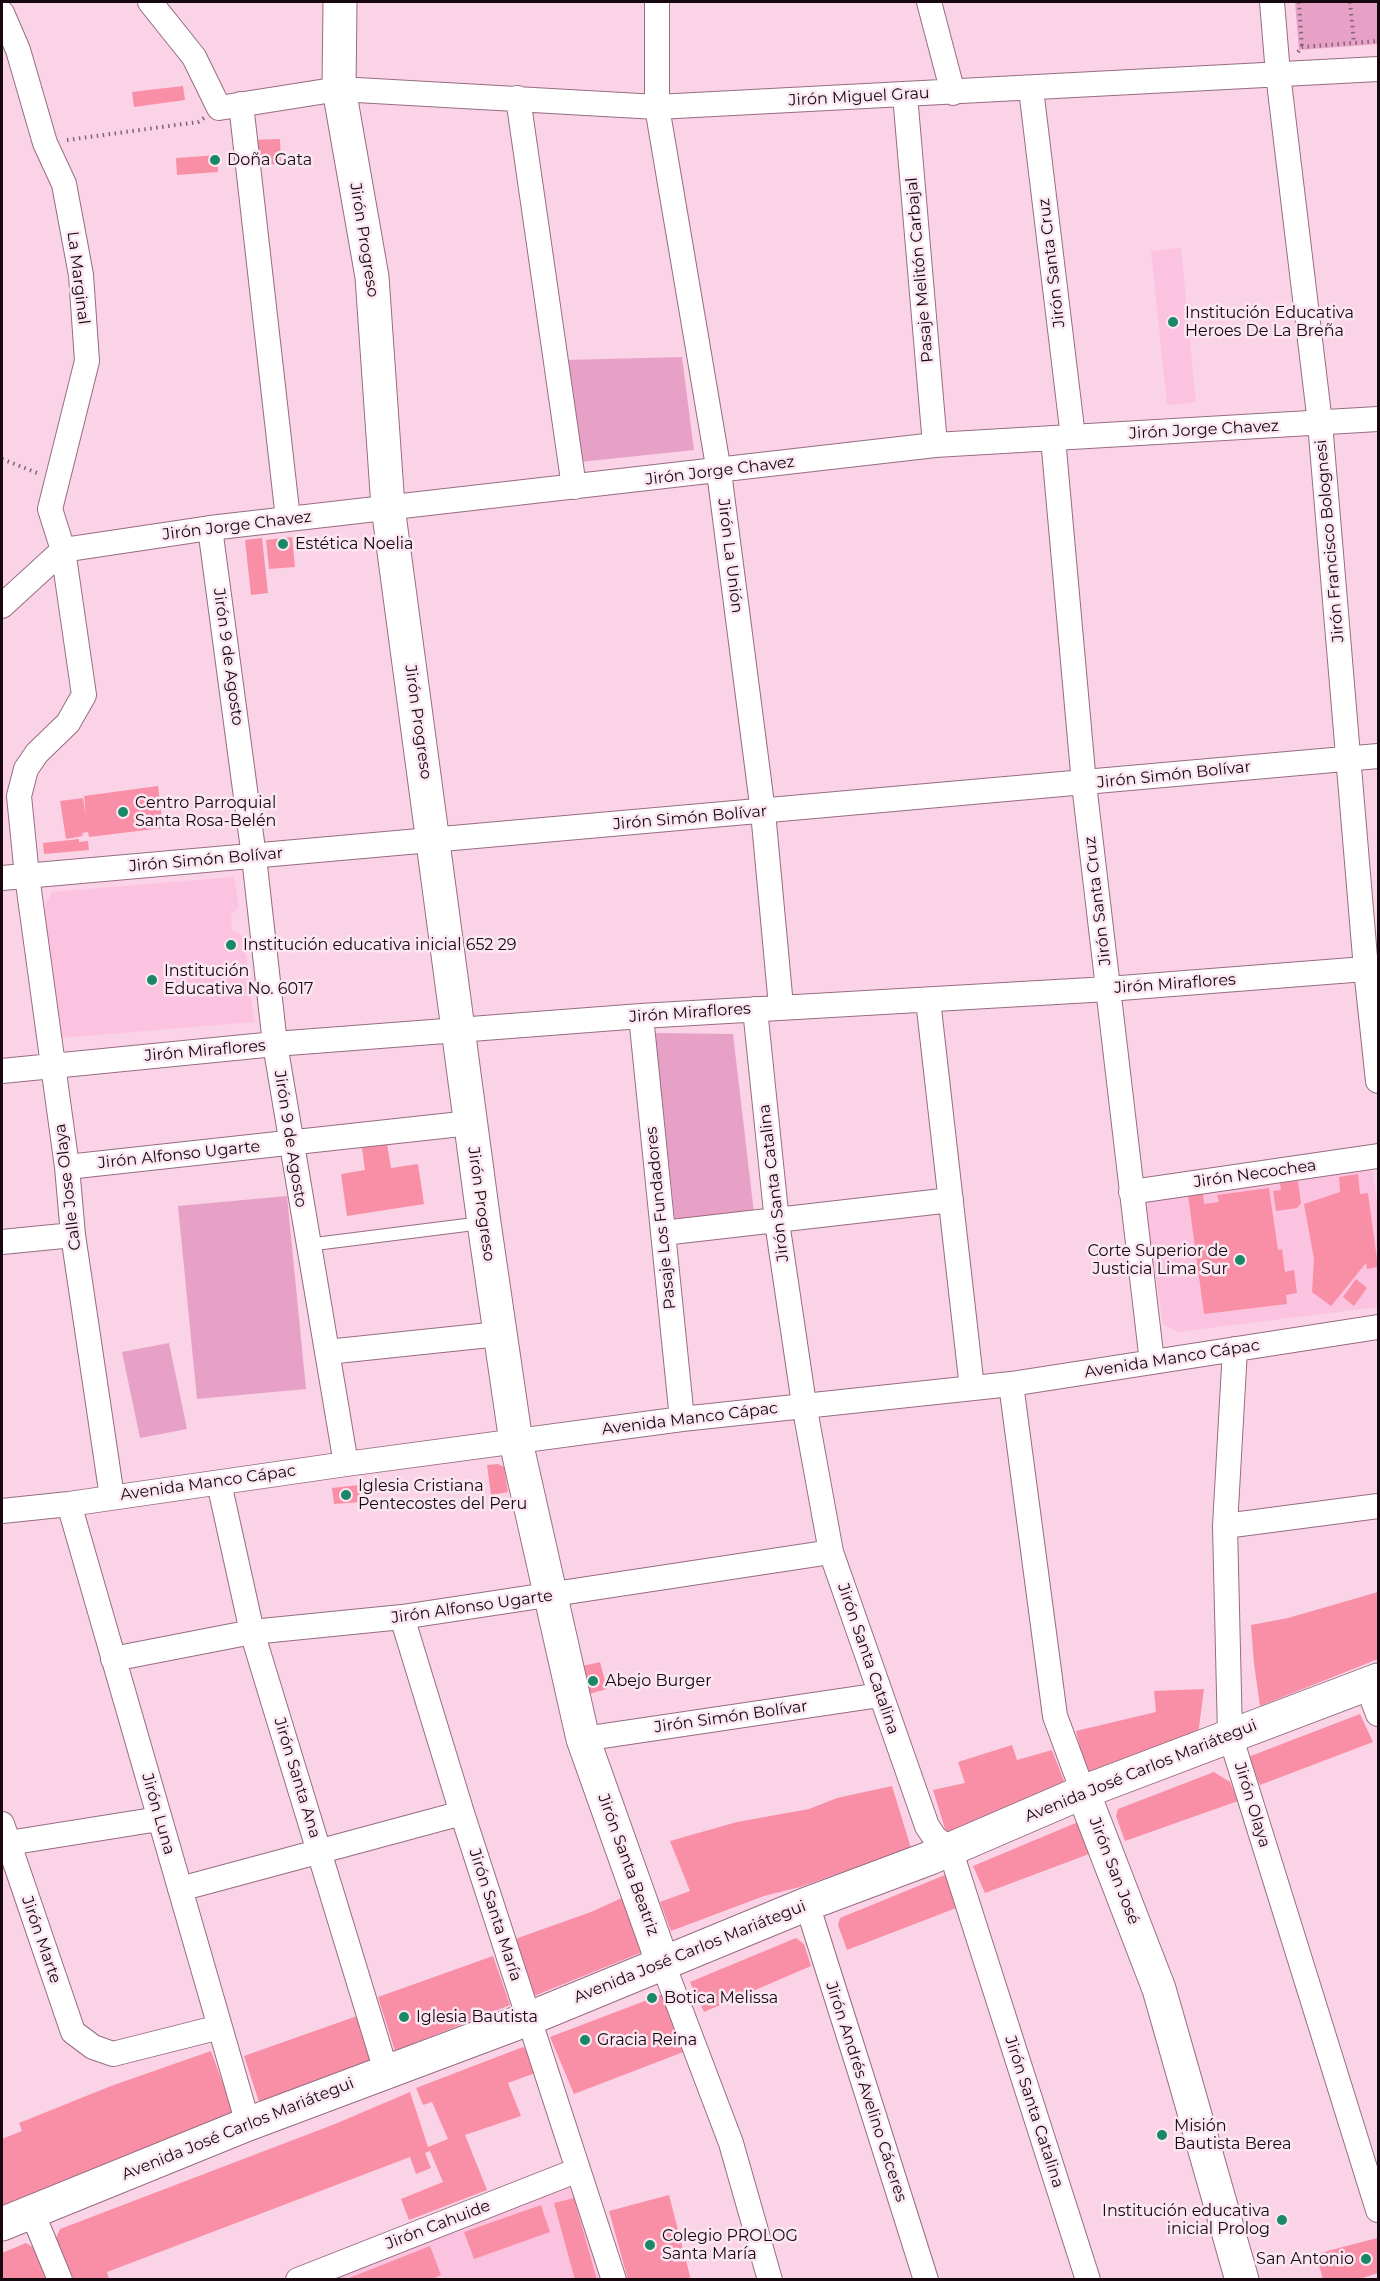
<!DOCTYPE html>
<meta charset="utf-8">
<style>
body{margin:0}
#map{position:relative;width:1380px;height:2281px;overflow:hidden;background:#fbd3e7;font-family:Montserrat,sans-serif}
canvas{display:block}
.frame{position:absolute;inset:0;border:3px solid #16070f;pointer-events:none}
</style>
<div id="map">
<canvas width="1380" height="2281"></canvas>
<div class="frame"></div>
</div>
<script>
const c = document.querySelector('canvas').getContext('2d');
c.lineJoin = 'round';
function paint(path, color) { c.fillStyle = color; c.fill(path, 'evenodd'); }
const poly = rows => new Path2D(rows.map(r => 'M' + r).join(''));
function trace(path, color, width, dash) { c.strokeStyle = color; c.lineWidth = width; c.lineCap = dash ? 'butt' : 'round'; c.setLineDash(dash || []); c.stroke(path); }
function drawText(font, color, halo, rows, align = 'center') {
  c.font = font + ' Montserrat,sans-serif'; c.lineWidth = 5; c.setLineDash([]); c.textBaseline = 'middle'; c.strokeStyle = halo; c.fillStyle = color; for (const [text, x, y, turn = 0] of rows) {
    c.save(); c.translate(x, y); c.rotate((+turn || 0) * Math.PI / 180); c.textAlign = isNaN(turn) ? turn : align; if (halo) c.strokeText(text, 0, 0); c.fillText(text, 0, 0); c.restore();
  }
}
paint(poly([
 [1181,248,1196,402,1167,405,1151,251],
 [234,877,239,907,231,915,232,930,244,937,254,1022,62,1038,44,908,52,892],
 [1372,1167,1378,1208,1378,1307,1177,1332,1163,1324,1144,1200],
 [567,2187,575,2190,600,2279,327,2280]
]), '#fbc3df');
paint(poly([
 [1295,2,1378,2,1378,44,1299,50],
 [682,357,694,450,580,462,565,360],
 [655,1033,733,1034,754,1213,675,1221],
 [287,1196,306,1389,197,1399,178,1206],
 [169,1343,187,1429,140,1438,122,1352]
]), '#e8a1c6');
paint(poly([
 [183,86,185,100,134,107,132,92],
 [280,139,281,164,250,165,250,140],
 [217,155,218,172,177,175,176,158],
 [292,537,295,567,269,569,266,540],
 [262,538,268,593,251,595,245,540],
 [158,786,163,828,89,837,88,832,82,833,83,836,66,839,60,801,83,798,86,817,84,796],
 [79,839,79,842,88,841,89,850,44,854,43,843],
 [386,1138,391,1168,418,1164,424,1204,347,1216,341,1174,365,1170,361,1141],
 [1358,1174,1360,1194,1368,1193,1378,1267,1367,1269,1366,1263,1331,1306,1312,1292,1314,1259,1304,1204,1340,1192,1339,1177],
 [1298,1181,1301,1203,1297,1208,1276,1211,1273,1191,1281,1190,1280,1183],
 [1269,1188,1278,1250,1282,1249,1285,1272,1294,1270,1297,1293,1286,1295,1287,1304,1204,1314,1188,1195,1203,1193,1204,1204,1219,1202,1217,1195],
 [1356,1279,1367,1288,1354,1306,1343,1297],
 [498,1464,504,1467,508,1492,491,1495,487,1465],
 [359,1485,361,1502,334,1504,332,1488],
 [1378,1592,1378,1659,1260,1706,1254,1664,1251,1625,1288,1618],
 [600,1662,607,1689,585,1695,578,1667],
 [1204,1689,1198,1735,1087,1777,1076,1731,1156,1712,1154,1691],
 [1360,1714,1373,1742,1260,1785,1248,1757],
 [1012,1745,1017,1760,1052,1750,1066,1786,946,1832,933,1790,965,1783,958,1762],
 [1214,1772,1230,1782,1238,1801,1125,1841,1116,1816,1118,1809],
 [892,1786,911,1848,800,1887,764,1896,671,1931,660,1902,690,1891,670,1841,737,1822,809,1809,837,1798],
 [1078,1822,1097,1851,985,1893,973,1866],
 [945,1875,954,1878,964,1905,847,1950,838,1925,840,1918],
 [624,1897,645,1951,534,1996,515,1939,591,1912],
 [796,1938,804,1944,811,1966,704,2012,690,1982],
 [493,1956,510,2005,395,2051,378,1997],
 [663,1994,686,2051,574,2094,550,2037],
 [357,2016,371,2062,260,2105,244,2056],
 [523,2047,531,2053,538,2072,508,2083,521,2116,465,2135,487,2190,409,2220,401,2199,443,2182,430,2151,425,2153,431,2168,416,2174,410,2157,107,2272,109,2280,74,2280,56,2238,60,2229,335,2124,410,2092,428,2147,448,2139,432,2102,423,2105,416,2088],
 [211,2051,235,2117,2,2208,2,2139,22,2131,19,2123,111,2086],
 [669,2195,691,2280,628,2280,609,2211],
 [574,2198,597,2280,575,2280,554,2203],
 [541,2205,550,2232,474,2259,464,2232],
 [1377,2238,1378,2273,1356,2280,1323,2280,1316,2254],
 [26,2243,36,2249,47,2280,2,2280,2,2253],
 [430,2246,441,2275,430,2280,344,2280]
]), '#f88fa6');
const lane = poly([
 [307,1245,482,1223]
]);
const street = poly([
 [150,2,194,57,219,108,339,89,657,107,1378,69],
 [657,2,657,107,719,472,763,812,781,1006],
 [929,2,953,93],
 [1272,2,1278,74,1320,423,1366,969,1378,1081],
 [2,13,18,50,45,143,64,184,81,275,87,361,50,509,63,550,84,695,68,723,37,753,26,769,19,796,27,876,67,1167,73,1235,112,1497],
 [1031,89,1073,437],
 [905,95,935,445],
 [518,98,574,487],
 [241,104,288,519],
 [1053,438,1084,784,1152,1362],
 [210,528,254,857,275,1044,346,1464],
 [63,550,210,528,935,445,1378,419],
 [2,606,63,550],
 [2,878,1378,756],
 [928,1000,972,1388],
 [755,1009,777,1222,804,1404,831,1552,927,1826,935,1838,950,1849,1088,2280],
 [641,1016,682,1419],
 [2,1071,275,1044,641,1016,1108,989,1378,968],
 [67,1167,470,1123],
 [1131,1192,1378,1156],
 [663,1233,951,1200],
 [2,1242,73,1235],
 [1235,1349,1225,1526,1230,1735,1378,2210],
 [327,1352,499,1334],
 [1011,1384,1055,1716,1083,1792],
 [219,1483,252,1632,386,2071],
 [69,1504,248,2124],
 [2,1511,69,1504,346,1464,682,1419,1011,1384,1378,1327],
 [1225,1526,1378,1506],
 [402,1617,462,1813,614,2280],
 [113,1659,252,1632,402,1617,831,1552],
 [1367,1685,1378,1714],
 [583,1739,880,1695],
 [2,1824,73,2032,93,2047,113,2054,220,2027],
 [2,1844,159,1819],
 [180,1889,462,1813],
 [807,1904,926,2280],
 [663,1964,731,2143,770,2280],
 [32,2212,60,2280],
 [298,2280,578,2170]
]);
const secondary = poly([
 [340,2,339,89,372,277,388,507,484,1223,516,1442,583,1739,663,1964],
 [1083,1792,1159,1989,1242,2280],
 [2,2224,248,2124,528,2019,807,1904,930,1858,1083,1792,1378,1680]
]);
trace(lane, '#976c82', 14);
trace(street, '#976c82', 26);
trace(secondary, '#976c82', 35);
trace(poly([
 [1299,2,1302,47],
 [1350,2,1354,43],
 [1298,52,1302,47,1378,41],
 [67,140,198,122,204,118],
 [2,459,37,473]
]), '#806573', 4, [1.5, 4.5]);
trace(lane, '#fff', 12);
trace(street, '#fff', 24);
trace(secondary, '#fff', 33);
for (const [x, y, r, color] of [
 [215,160,6,"#1a8866"],
 [1173,322,6,"#1a8866"],
 [283,544,6,"#1a8866"],
 [123,812,6,"#1a8866"],
 [231,945,6,"#1a8866"],
 [152,980,6,"#1a8866"],
 [1240,1260,6,"#1a8866"],
 [346,1495,6,"#1a8866"],
 [593,1681,6,"#1a8866"],
 [652,1998,6,"#1a8866"],
 [404,2017,6,"#1a8866"],
 [585,2040,6,"#1a8866"],
 [1162,2135,6,"#1a8866"],
 [1282,2220,6,"#1a8866"],
 [650,2245,6,"#1a8866"],
 [1366,2259,6,"#1a8866"]
]) { const dot = new Path2D(); dot.arc(x, y, r, 0, 2 * Math.PI); c.fillStyle = color; c.fill(dot); trace(dot, '#fbe7f1', 2); }
drawText('16px', '#16070f', '#fbe7f1', [
 ["Jirón Miguel Grau",859,97,-3],
 ["Jirón Progreso",364,240,81],
 ["Jirón Santa Cruz",1052,263,-97],
 ["Pasaje Melitón Carbajal",920,270,-95],
 ["La Marginal",78,278,83],
 ["Jirón Jorge Chavez",1204,430,-3],
 ["Jirón Jorge Chavez",720,471,-7],
 ["Jirón Jorge Chavez",237,526,-7],
 ["Jirón Francisco Bolognesi",1330,541,-95],
 ["Jirón La Unión",730,556,83],
 ["Jirón 9 de Agosto",228,657,82],
 ["Jirón Progreso",418,722,82],
 ["Jirón Simón Bolívar",1174,775,-6],
 ["Jirón Simón Bolívar",690,818,-5],
 ["Jirón Simón Bolívar",206,860,-5],
 ["Jirón Santa Cruz",1098,901,-97],
 ["Jirón Miraflores",1175,984,-4],
 ["Jirón Miraflores",690,1013,-4],
 ["Jirón Miraflores",205,1051,-5],
 ["Jirón 9 de Agosto",290,1139,81],
 ["Jirón Alfonso Ugarte",179,1155,-6],
 ["Jirón Necochea",1255,1174,-8],
 ["Jirón Santa Catalina",774,1183,-97],
 ["Calle Jose Olaya",68,1187,-97],
 ["Jirón Progreso",481,1204,82],
 ["Pasaje Los Fundadores",661,1218,-96],
 ["Avenida Manco Cápac",1172,1359,-9],
 ["Avenida Manco Cápac",690,1419,-7],
 ["Avenida Manco Cápac",208,1483,-8],
 ["Jirón Alfonso Ugarte",472,1607,-8],
 ["Jirón Santa Catalina",868,1659,71],
 ["Jirón Simón Bolívar",731,1717,-8],
 ["Avenida José Carlos Mariátegui",1141,1771,-22],
 ["Jirón Santa Ana",297,1778,73],
 ["Jirón Olaya",1252,1805,73],
 ["Jirón Luna",158,1814,74],
 ["Jirón Santa Beatriz",628,1865,70],
 ["Jirón San José",1114,1871,69],
 ["Jirón Santa María",495,1915,72],
 ["Jirón Marte",41,1940,71],
 ["Avenida José Carlos Mariátegui",690,1952,-22],
 ["Jirón Andrés Avelino Cáceres",866,2092,72],
 ["Jirón Santa Catalina",1034,2112,72],
 ["Avenida José Carlos Mariátegui",238,2129,-22],
 ["Jirón Cahuide",438,2225,-21]
]);
drawText('16px', '#16070f', '#fbe7f1', [
 ["Doña Gata",227,160],
 ["Institución Educativa",1185,313],
 ["Heroes De La Breña",1185,331],
 ["Estética Noelia",295,544],
 ["Centro Parroquial",135,803],
 ["Santa Rosa-Belén",135,821],
 ["Institución educativa inicial 652 29",243,945],
 ["Institución",164,971],
 ["Educativa No. 6017",164,989],
 ["Corte Superior de",1228,1251,"right"],
 ["Justicia Lima Sur",1228,1269,"right"],
 ["Iglesia Cristiana",358,1486],
 ["Pentecostes del Peru",358,1504],
 ["Abejo Burger",605,1681],
 ["Botica Melissa",664,1998],
 ["Iglesia Bautista",416,2017],
 ["Gracia Reina",597,2040],
 ["Misión",1174,2126],
 ["Bautista Berea",1174,2144],
 ["Institución educativa",1270,2211,"right"],
 ["inicial Prolog",1270,2229,"right"],
 ["Colegio PROLOG",662,2236],
 ["Santa María",662,2254],
 ["San Antonio",1354,2259,"right"]
], 'left');
</script>
